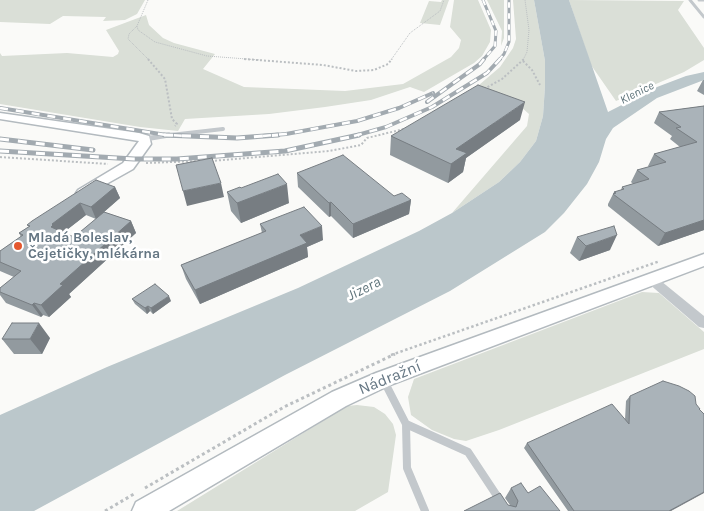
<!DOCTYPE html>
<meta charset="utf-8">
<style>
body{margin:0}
canvas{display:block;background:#fafaf8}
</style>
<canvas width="704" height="511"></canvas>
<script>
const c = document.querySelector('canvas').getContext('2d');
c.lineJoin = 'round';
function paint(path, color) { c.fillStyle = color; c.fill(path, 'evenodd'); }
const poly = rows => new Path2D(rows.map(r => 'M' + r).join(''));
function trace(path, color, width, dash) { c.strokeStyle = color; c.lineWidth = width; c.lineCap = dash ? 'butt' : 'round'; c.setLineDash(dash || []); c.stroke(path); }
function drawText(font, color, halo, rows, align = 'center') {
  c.font = font + ' Karla,sans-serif'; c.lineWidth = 5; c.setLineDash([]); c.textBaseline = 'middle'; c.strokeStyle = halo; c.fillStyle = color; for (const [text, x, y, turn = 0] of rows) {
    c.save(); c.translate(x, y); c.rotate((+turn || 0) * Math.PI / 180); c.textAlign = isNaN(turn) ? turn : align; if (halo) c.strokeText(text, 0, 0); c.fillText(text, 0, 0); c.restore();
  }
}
paint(poly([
 [0,0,145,0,137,14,125,20,103,21,106,17,63,16,50,24,0,22],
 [442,0,449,0,440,25,420,23,429,1,441,2],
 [454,0,478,0,491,30,490,42,482,56,474,63,424,92,410,87,371,100,325,107,269,114,185,119,178,131,140,127,0,104,0,53,2,56,67,53,113,57,118,54,119,51,106,30,146,15,149,25,163,38,174,43,215,54,203,69,244,87,345,91,403,84,451,57,459,48,461,40,450,27],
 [487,0,504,0,504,38,501,46,502,31],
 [513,0,534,0,545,61,545,86,543,116,536,141,520,162,499,182,452,213,527,126,529,114,521,107,496,99,479,85,500,67,513,48,516,39],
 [569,0,684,1,678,10,704,48,704,60,684,72,616,101,591,65],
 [642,292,659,293,704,332,704,349,499,430,466,441,454,439,432,430,411,415,408,397,414,379],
 [357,405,374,407,385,414,393,424,396,435,388,492,355,511,177,511,347,406]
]), '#dadfd7');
paint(poly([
 [534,0,569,0,608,112,657,87,686,76,704,72,704,80,657,98,613,128,606,139,599,162,587,184,564,213,545,232,450,291,285,375,34,511,0,511,0,415,107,367,298,288,419,231,452,213,499,182,520,162,536,141,543,116,545,86,545,61]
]), '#bbc7cb');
const secondary = poly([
 [0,113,139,133,149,136,151,144,133,169,83,197,78,196,76,193,78,190,123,163,139,141,0,119,0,113],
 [704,254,704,266,390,385,346,406,169,511,132,511,136,502,332,392,376,373,704,254]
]);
trace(secondary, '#b3babf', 3);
trace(poly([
 [148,0,137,26,138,30,155,42,207,56,260,60],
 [137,26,129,34,128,39,149,60],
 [391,60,410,33,440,11,444,0],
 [523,60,527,52,529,30,525,0]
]), '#bbbfc2', 1, [1, 1]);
trace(poly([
 [148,59,165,79,172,119,177,124,175,126],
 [244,59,323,65,356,71,374,70,388,64,392,59],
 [523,61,532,70,540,85],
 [484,89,502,79,524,59],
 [0,157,108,164],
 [211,161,329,151,361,145,367,138,408,128],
 [146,163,200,161]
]), '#bbbfc2', 2, [2, 2]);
trace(poly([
 [391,355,660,261]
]), '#bbbfc2', 2.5, [2.5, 2.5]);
trace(poly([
 [145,488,284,407,395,354],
 [105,511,134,494]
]), '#bbbfc2', 3, [3, 3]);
trace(poly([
 [690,0,704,17],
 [699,0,704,0]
]), '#c3c8cc', 3);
trace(poly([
 [162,136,223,129]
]), '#c3c8cc', 4);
trace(poly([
 [145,139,169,135]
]), '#c3c8cc', 5);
trace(poly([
 [384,381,406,424,407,468,425,511],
 [406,424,468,452,507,511]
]), '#c3c8cc', 8);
paint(poly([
 [652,276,656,277,704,316,704,328,699,327,648,283,646,280,648,277,652,276]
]), '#c3c8cc');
paint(secondary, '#fff');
const railFar2 = poly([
 [483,0,496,31,495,46,483,60],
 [499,60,504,54,509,42,509,0]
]);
const railFar1 = poly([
 [427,102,480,64,484,59],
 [0,108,166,135,187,136],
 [263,136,286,134,357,121,399,108,433,93],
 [354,136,386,127,432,107,487,73,500,59]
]);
const rail = poly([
 [164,135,237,138,278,135],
 [0,139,93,150],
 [0,151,134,159,177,159,285,151,359,135]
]);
trace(railFar2, '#a2aab0', 3);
trace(railFar1, '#a2aab0', 4);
trace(rail, '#a2aab0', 5);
trace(railFar2, '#fff', 2, [5.5]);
trace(railFar1, '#fff', 2.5, [8]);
trace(rail, '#fff', 3, [9]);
paint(poly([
 [703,80,704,80,704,95,697,91],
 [704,106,704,230,658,246,608,206,608,204,614,192,621,190,622,187,633,184,631,182,637,170,649,167,648,166,654,154,680,147,670,139,672,136,654,123,659,112],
 [520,120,466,158,463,172,448,183,390,155,391,136],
 [297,173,411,200,409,214,353,238,331,216,329,217,298,187],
 [115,187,120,198,104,212,131,221,136,233,69,294,71,297,49,317,43,315,41,317,6,303,0,295,0,288,14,277,0,271,0,251,21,237,19,233,29,227,27,225],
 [86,215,96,219,74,237,64,232],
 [241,188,289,203,241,223,231,211,227,192],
 [260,224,323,240,307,247,308,257,200,304,186,279,181,265,262,233],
 [577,237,610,250,579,261,570,253],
 [132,299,171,301,153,314,150,311,147,314,135,304],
 [50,338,42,354,14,354,2,339],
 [630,396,696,404,699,410,671,511,568,511,524,448,527,443,625,420,626,401],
 [511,488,528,493,560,511,464,511,510,505,505,498]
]), '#929a9f');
paint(poly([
 [525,102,520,120,466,158,463,172,448,183,451,164,456,149],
 [221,183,224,197,187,206,183,191],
 [287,184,289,203,241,223,237,203],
 [115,187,120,198,96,219,91,207],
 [411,200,409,214,353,238,353,224],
 [331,202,331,216,329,217,329,203],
 [80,203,86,215,59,236,51,227,52,224],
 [704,220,704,230,658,246,665,233],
 [131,221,136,233,69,294,71,297,49,317,41,305,60,284],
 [322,226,323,240,307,247,308,257,200,304,195,290,300,235],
 [617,235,610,250,579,261,586,246],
 [169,296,171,301,153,314,151,308],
 [34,303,43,315,41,317,32,305],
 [148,306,150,311,147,314,145,308],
 [39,323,50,338,42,354,30,339],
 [704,492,704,493,671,511,669,511]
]), '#777d82');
const building = poly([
 [478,85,525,102,456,149,467,153,451,164,391,136,478,85],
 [704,106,704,220,665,233,613,194,616,193,614,192,624,189,622,187,649,179,637,170,666,162,654,154,697,142,676,128,681,127,659,112,704,106],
 [343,155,394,196,402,193,411,200,353,224,331,202,329,203,297,173,343,155],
 [212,158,221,183,183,191,176,165,212,158],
 [278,174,287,184,237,203,227,192,240,187,241,188,278,174],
 [96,180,115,187,91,207,80,203,52,224,53,225,51,227,74,237,104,212,131,221,60,284,63,285,41,305,34,303,32,305,0,292,0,288,21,271,0,262,0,251,23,235,19,233,30,226,27,225,32,221,96,180],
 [304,207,322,226,300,235,307,243,195,290,181,265,266,231,260,224,304,207],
 [614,226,617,235,586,246,577,237,614,226],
 [155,284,169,296,151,308,148,306,145,308,132,299,155,284],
 [12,323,39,323,30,339,2,339,12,323],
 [663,381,679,386,689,391,695,396,696,404,700,409,699,409,704,414,704,492,669,511,574,511,527,443,612,404,629,424,630,396,663,381],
 [521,483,528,493,540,486,560,511,464,511,500,493,508,505,516,507,518,501,511,488,521,483]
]);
paint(building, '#aab3b9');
trace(building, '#777d82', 1);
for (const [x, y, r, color] of [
 [18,246,5,"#e4572e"]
]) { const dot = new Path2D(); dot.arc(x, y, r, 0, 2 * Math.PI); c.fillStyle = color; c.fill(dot); trace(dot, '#fff', 2); }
drawText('italic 12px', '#60757c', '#fff', [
 ["Klenice",637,93,-27]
]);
drawText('bold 14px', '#657683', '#fff', [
 ["Mladá Boleslav,",28,238],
 ["Čejetičky, mlékárna",28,254]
], 'left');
drawText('italic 15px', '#60757c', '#fff', [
 ["Jizera",364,289,-26]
]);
drawText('16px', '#657683', '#fff', [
 ["Nádražní",390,378,-22]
]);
</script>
